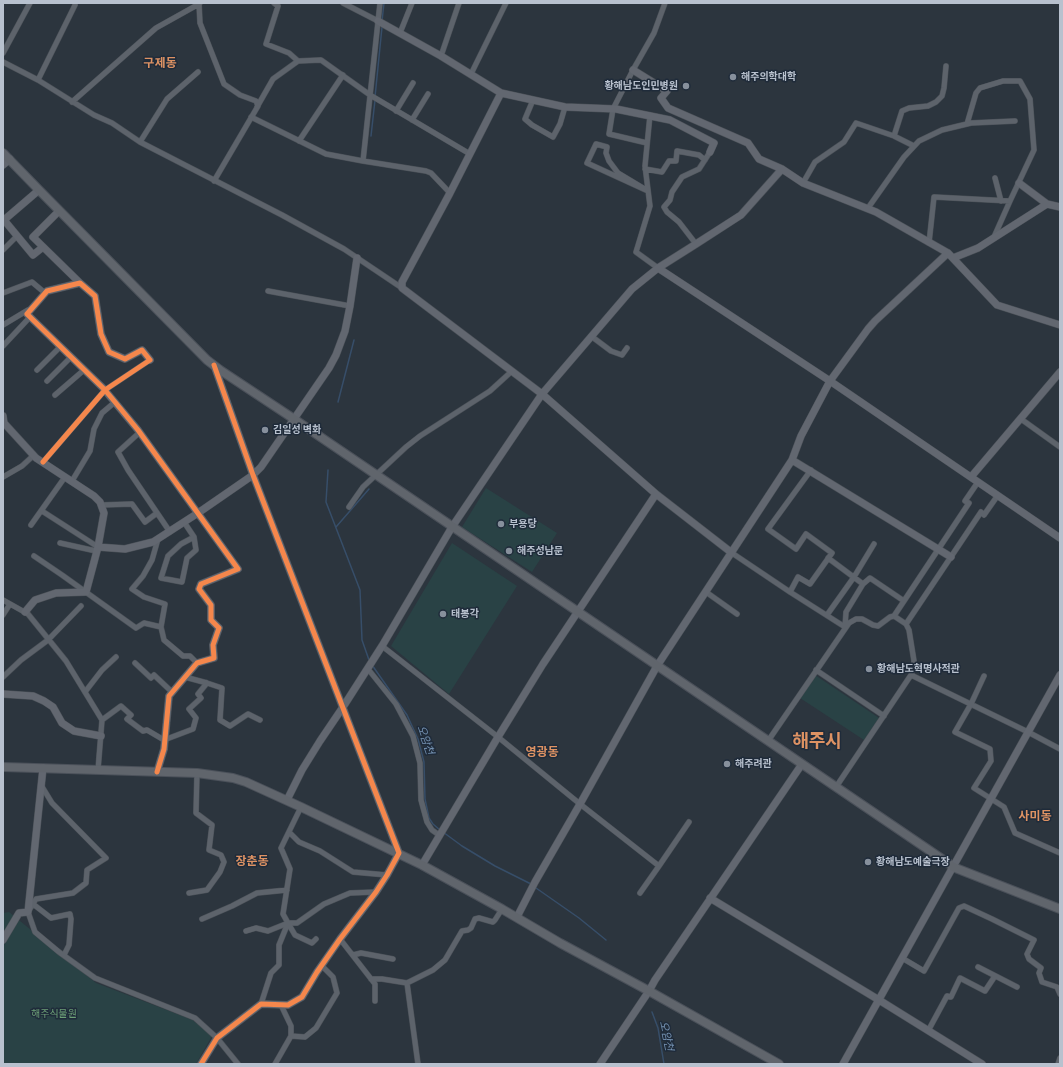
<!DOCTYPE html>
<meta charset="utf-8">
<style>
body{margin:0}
#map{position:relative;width:1063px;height:1067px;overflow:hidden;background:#2c353e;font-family:"Fira Sans Condensed",sans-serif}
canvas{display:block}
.frame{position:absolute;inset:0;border:4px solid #b8c1ce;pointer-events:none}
</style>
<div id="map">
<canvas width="1063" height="1067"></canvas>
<div class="frame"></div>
</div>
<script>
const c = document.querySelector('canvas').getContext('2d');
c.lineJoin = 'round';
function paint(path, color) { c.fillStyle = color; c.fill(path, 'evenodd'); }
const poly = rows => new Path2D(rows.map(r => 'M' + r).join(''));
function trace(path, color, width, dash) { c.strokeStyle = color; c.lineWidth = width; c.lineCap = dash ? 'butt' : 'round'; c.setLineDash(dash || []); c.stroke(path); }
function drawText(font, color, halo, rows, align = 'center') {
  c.font = font + ' "Fira Sans Condensed","Noto Sans KR",sans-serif'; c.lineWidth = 3; c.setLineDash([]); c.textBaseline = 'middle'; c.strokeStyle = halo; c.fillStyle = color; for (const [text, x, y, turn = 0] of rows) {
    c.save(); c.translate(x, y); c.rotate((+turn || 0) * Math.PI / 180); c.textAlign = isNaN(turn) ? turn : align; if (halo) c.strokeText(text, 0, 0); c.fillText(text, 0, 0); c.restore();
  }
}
paint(poly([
 [486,488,557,533,532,572,462,527],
 [452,543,517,586,449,694,391,646],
 [815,675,879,718,864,740,800,698],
 [9,912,96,983,193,1020,212,1036,196,1064,3,1064,3,913]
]), '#294245');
trace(poly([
 [382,21,384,3],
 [375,97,382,27],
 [371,136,375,100],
 [338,402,354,340],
 [328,470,326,502,360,590,362,640,369,660],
 [336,527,369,489],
 [372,665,407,715,418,739,424,762,425,799,429,818,433,824,440,830],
 [443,832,462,846,495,866,531,884],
 [536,888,579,918,606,940],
 [652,1012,658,1028,664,1064]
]), '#374e69', 1.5);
const street = poly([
 [200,3,199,4,200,23,224,84,240,95,256,101,258,106,214,181],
 [274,3,278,6,266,44,289,53,298,61,321,60,370,95,470,154],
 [343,3,378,21],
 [400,33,412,3],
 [3,53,30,3],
 [441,56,459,3],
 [3,62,38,80,94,115,112,123,140,142,282,215,344,249,402,288],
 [471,74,506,3],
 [38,80,75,5],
 [533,100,525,119,532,125,553,137,560,124,565,107],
 [72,102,156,28,199,4],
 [257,107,273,79,298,61],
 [396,111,413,83],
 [650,115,645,166,650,206,636,252,658,268],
 [251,117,326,154,363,161,426,171,431,173,450,193],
 [412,120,428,94],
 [967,124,976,93,980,88,1003,81,1020,81,1030,99,1034,150,1010,201],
 [894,136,902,111,909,108,928,106,936,102,942,96,944,88,946,66],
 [299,141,343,75],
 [140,142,167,99,198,72],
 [647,143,609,134,613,109,633,70,654,33,665,3],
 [596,144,607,147,606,153,609,161,618,173,648,191,587,163,596,144],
 [363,161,380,3],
 [645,169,662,172,669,161,676,161,677,151,699,155,705,160],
 [995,178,1001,201],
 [803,183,815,162,844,142,856,123,894,136,914,146],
 [868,208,904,157,919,141,942,130,971,123,1015,121],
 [929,243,934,197,1010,201,994,237],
 [696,244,679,222,667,212,664,207,670,200,672,192,682,177,699,169,710,152],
 [3,250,17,236],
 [268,291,350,306],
 [3,293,32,282,45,293],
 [3,325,28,310],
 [591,336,611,351,622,355,627,348],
 [3,346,30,317],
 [37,370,60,347],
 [47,381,71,357],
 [55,395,84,370],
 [1021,419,1060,447],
 [140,432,118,452,128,470,170,532],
 [43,462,105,390,150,360],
 [3,477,22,466,34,455],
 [72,481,90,451,94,429,102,413,115,402],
 [101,505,132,504,145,522,157,513],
 [349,507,363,487,406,447,420,436,490,391,512,371],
 [42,511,98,547],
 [184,522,194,537,196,550,187,558,182,582,161,578,168,556,181,544,194,537],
 [31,525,65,477],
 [158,539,152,560,143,576,132,589,144,597,165,604,161,627],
 [60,543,96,551],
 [732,553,790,592,845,627],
 [34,556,62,575,136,628,144,623,161,627,164,640,183,656,190,656,197,663],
 [828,558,863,584],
 [706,592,737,614],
 [790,592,798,577,810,584,832,553,806,534,796,549,768,529,811,470],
 [3,600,28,614,66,661,102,720,98,770],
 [3,615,10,604],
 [827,615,854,577,874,544],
 [894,616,969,503,965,501,978,482],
 [906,624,981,512,984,515,998,495],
 [845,627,846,612,863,584,870,578,904,601],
 [382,646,498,737,580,804,659,866],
 [135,663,151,678,154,675,172,692],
 [368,669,396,704,413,736,420,763,421,800,427,822,432,830,439,835],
 [816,670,884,716],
 [911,675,1028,732,1060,749],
 [984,676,971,704,955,732,990,749,991,761,974,788,1004,807,1015,833,1060,853],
 [3,677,21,660,48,640,81,606],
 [185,677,207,683,222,688,220,720,230,726,248,714,260,720],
 [85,692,102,670,116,657],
 [102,720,121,706,131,715,127,719,143,731,147,730,164,740,193,729,196,718,189,709,201,698,198,694,207,683],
 [768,741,849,623,856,619,862,619,873,625,878,626,890,617,894,616,906,624,909,630,914,661,913,669,911,675,836,787],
 [41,785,52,803,106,858,87,870,86,883,73,893,36,899,28,912,35,932,59,952,95,978,195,1018,217,1038,238,1064],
 [301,807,281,848,290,869,283,914,288,923,297,923,324,904,350,893,376,892],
 [289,832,299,842,320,851,353,872,387,875],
 [189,893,207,890,220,872,224,862,221,855,209,850,212,825,196,813,197,773],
 [640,893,659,866,689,822],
 [33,904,51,918,70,914,71,919,69,945,64,955],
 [202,919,232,906,257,893,287,890],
 [288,923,295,935,312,943,316,939],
 [246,931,256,928,268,931,288,923,279,945,279,965,271,973,261,1004],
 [340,939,375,984,375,1001],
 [353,955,361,953,393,959],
 [902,958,924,971,959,908,964,906,992,919,1034,940,1027,954,1029,959,1041,968,1039,973,1042,982,1057,987,1060,994],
 [978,967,1017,987],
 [371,979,382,979,407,983],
 [928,1031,947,996,951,997,960,978,985,991,995,976],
 [291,1036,305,1037,316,1028,337,993,333,977,321,965],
 [275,1064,291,1036,291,1026,281,1005],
 [418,1064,407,983,433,970,445,960,462,931,468,930,471,928,475,919,479,918,493,922,495,920,502,909],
 [1058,1064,1060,1058]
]);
const secondary = poly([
 [378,21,441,56,501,93,565,107,616,109,670,120,714,143,710,152],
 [633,70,667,91,661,98,668,108,748,143,759,159,782,169,803,183,876,212,948,253,997,305,1060,325],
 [501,93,450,193,402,282,402,288,542,394,656,494,732,553],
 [3,165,10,159],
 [1019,183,1047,204],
 [39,190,4,220,33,255,43,247],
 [59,211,33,237,80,283],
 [953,258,978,248,1047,204,1060,207],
 [658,268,830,381,1060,538],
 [150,360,142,350,125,359,109,352,101,334,95,296,80,283,47,291,27,314,103,388,138,430,238,569,201,584,199,589,211,605,211,620,219,628,213,645,214,658,197,663,169,696,164,749,157,772],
 [3,416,4,423,36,458,94,496,100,502,104,513,98,547,86,592,56,593,35,600,25,612],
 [792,460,951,557],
 [971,477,1060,372],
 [98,547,125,549,153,542,198,513,253,475,261,467,329,368,336,355,345,331,350,306,357,258],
 [3,694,33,696,44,701,53,707,62,723,74,731,101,736],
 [287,800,302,770,320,741,343,707,382,646,452,527,542,394,632,289,658,268,696,244,741,215,782,169],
 [422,865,498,737,543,664,656,494],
 [710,898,879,1000,982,1064],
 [517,917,535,882,580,804,657,666,792,460,801,436,830,381,868,329,875,321,948,253],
 [3,940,19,913,28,912,43,768],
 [201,1064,217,1038,261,1004,288,1005,302,997,317,972,340,939,376,892,387,875,399,853,253,475,214,365],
 [600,1064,649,991,655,980,802,764],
 [843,1064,1060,675]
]);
const primary = poly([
 [3,153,39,190,207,360,220,370,294,419,948,863,953,867,1060,909],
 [3,767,197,773,233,778,246,782,301,807,422,865,502,909,560,943,649,991,779,1064]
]);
trace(street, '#4b5158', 6);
trace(secondary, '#4b5158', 8);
trace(primary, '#4b515a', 10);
trace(street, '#5d636b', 5);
trace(secondary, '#626770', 7);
trace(primary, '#60656c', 8);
trace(poly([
 [43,462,105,390,150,360,142,350,125,359,109,352,101,334,95,296,80,283,47,291,27,314,103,388,105,390,115,402,138,430,238,569,201,584,199,589,211,605,211,620,219,628,213,645,214,658,197,663,169,696,164,749,157,772],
 [201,1064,217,1038,261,1004,288,1005,302,997,317,972,340,939,376,892,387,875,399,853,253,475,214,365]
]), '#f5874c', 5);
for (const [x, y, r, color] of [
 [733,77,4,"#87909c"],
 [686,86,4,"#87909c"],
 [265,430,4,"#87909c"],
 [501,524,4,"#87909c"],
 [509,551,4,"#87909c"],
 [443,614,4,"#87909c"],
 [869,669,4,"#87909c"],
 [727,764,4,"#87909c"],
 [868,862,4,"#87909c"]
]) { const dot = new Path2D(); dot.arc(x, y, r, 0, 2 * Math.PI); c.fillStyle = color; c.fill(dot); trace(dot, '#1f2b3a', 1.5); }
drawText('bold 10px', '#b8c1ce', '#1f2b3a', [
 ["해주의학대학",741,77],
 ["황해남도인민병원",678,86,"right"],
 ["김일성 벽화",273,430],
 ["부용당",509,524],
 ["해주성남문",517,551],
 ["태봉각",451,614],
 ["황해남도혁명사적관",877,669],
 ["해주려관",735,764],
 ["황해남도예술극장",876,862]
], 'left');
drawText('10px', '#6da077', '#1f2b3a', [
 ["해주식물원",54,1014]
]);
drawText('italic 11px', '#7693b3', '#1f2b3a', [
 ["오암천",425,740,71],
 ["오암천",666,1036,78]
]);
drawText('bold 12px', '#dd9263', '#1f2b3a', [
 ["구제동",160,64],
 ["영광동",542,753],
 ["사미동",1035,817],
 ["장춘동",252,862]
]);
drawText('bold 18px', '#dd9263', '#1f2b3a', [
 ["해주시",817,742]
]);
</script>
